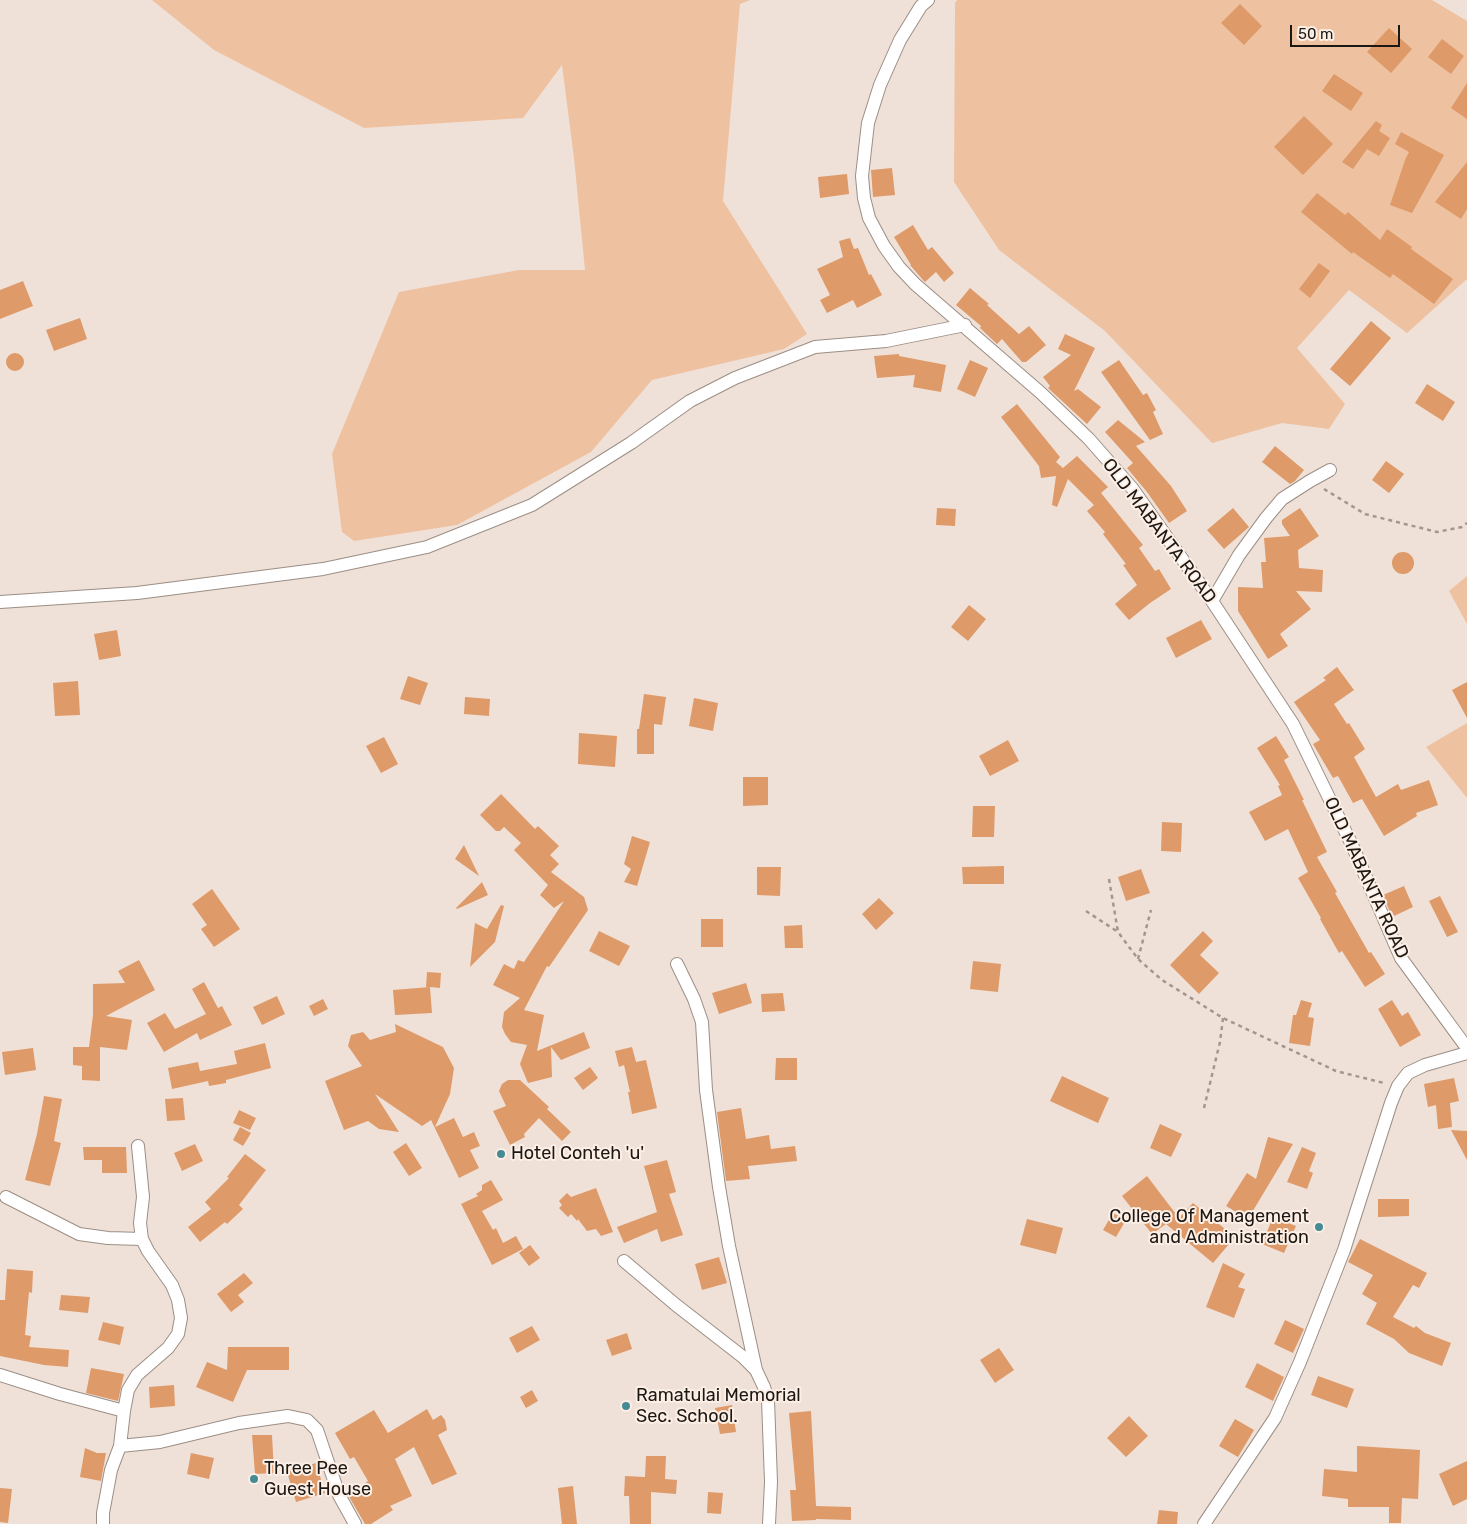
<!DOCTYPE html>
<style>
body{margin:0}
#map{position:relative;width:1467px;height:1524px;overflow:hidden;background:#f0e1d8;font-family:Rubik,sans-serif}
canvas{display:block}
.scale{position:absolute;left:1290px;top:25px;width:110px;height:22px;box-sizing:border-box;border:2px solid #1b1713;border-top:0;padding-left:6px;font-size:15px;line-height:18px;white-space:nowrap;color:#1b1713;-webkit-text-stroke:4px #fdefe5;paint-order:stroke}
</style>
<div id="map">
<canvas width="1467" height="1524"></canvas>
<div class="scale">50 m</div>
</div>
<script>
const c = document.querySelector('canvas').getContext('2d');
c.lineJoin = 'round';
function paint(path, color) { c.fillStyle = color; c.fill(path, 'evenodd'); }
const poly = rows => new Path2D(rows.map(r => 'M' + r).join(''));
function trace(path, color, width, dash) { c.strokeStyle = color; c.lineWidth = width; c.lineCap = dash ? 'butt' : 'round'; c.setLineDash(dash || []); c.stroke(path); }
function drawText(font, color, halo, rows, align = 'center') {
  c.font = font + ' Rubik,sans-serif'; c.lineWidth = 4; c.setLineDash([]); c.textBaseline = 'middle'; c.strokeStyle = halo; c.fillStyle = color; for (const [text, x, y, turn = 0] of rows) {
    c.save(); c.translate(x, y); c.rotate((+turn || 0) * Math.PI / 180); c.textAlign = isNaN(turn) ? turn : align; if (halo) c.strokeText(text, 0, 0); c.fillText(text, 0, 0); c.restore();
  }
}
paint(poly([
 [152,0,750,0,740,4,723,201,807,334,784,349,652,380,591,452,457,525,354,541,342,532,332,454,399,292,519,270,585,270,574,158,562,65,523,118,364,128,214,50],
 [957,0,1432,0,1467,21,1467,279,1407,333,1349,290,1297,348,1345,404,1329,429,1282,423,1212,443,1105,331,999,250,954,182,955,3],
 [1467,576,1467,624,1449,591],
 [1467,723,1467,798,1426,747]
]), '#eec1a1');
paint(poly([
 [1240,4,1262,26,1244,45,1221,23],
 [1389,28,1412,49,1391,73,1367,52],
 [1442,39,1464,56,1451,74,1428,57],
 [1334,74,1363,93,1351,111,1322,91],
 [1467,83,1467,119,1451,108],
 [1304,116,1333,144,1303,175,1274,147],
 [1376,121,1382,125,1379,131,1390,138,1379,156,1367,149,1353,169,1342,162],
 [1401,132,1444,155,1412,213,1390,205,1405,160,1409,152,1395,144],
 [1467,162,1467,209,1461,219,1435,202],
 [892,168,895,195,873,197,871,170],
 [847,174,849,194,820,198,818,177],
 [1317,193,1345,215,1348,212,1380,240,1387,229,1412,247,1411,249,1453,279,1434,304,1393,274,1390,278,1353,252,1352,254,1301,212],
 [913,225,928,250,932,247,954,273,944,282,936,272,925,282,923,280,910,265,911,265,894,237],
 [850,238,854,249,858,248,869,275,871,274,882,295,857,308,853,300,827,313,820,300,830,295,817,269,843,257,839,241],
 [1319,263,1330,271,1310,298,1299,289],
 [23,281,33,306,0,319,0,290],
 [970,288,989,304,987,305,1019,334,1029,326,1046,345,1026,362,1022,362,1002,339,997,344,980,328,981,326,956,305],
 [80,318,87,339,54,351,46,330],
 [1371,321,1391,338,1350,386,1330,369],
 [1065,334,1095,348,1074,391,1078,389,1101,407,1087,424,1048,388,1050,386,1043,377,1071,355,1058,349],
 '6 362a9 9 0 1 1 18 0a9 9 0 1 1-18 0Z',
 [899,354,899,356,946,365,941,392,913,387,915,375,877,378,874,356],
 [970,360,988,368,975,397,957,389],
 [1119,360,1143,395,1147,393,1156,410,1153,412,1163,434,1150,440,1101,372],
 [1427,384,1455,402,1443,421,1415,403],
 [1017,404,1060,457,1056,462,1063,468,1077,456,1108,487,1101,493,1143,545,1139,548,1155,571,1159,569,1171,589,1150,603,1129,620,1115,604,1137,585,1123,565,1126,564,1103,534,1105,532,1087,511,1094,505,1068,479,1057,507,1052,505,1056,476,1041,478,1039,466,1001,417],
 [1118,420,1145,442,1136,446,1171,486,1187,511,1169,523,1147,492,1127,468,1133,463,1105,432],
 [1275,446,1304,470,1295,481,1290,484,1262,462],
 [1386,461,1404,474,1389,493,1372,480],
 [937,508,956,509,955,526,936,525],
 [1233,508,1249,527,1224,549,1207,530],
 [1300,508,1319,536,1298,550,1299,568,1323,570,1322,592,1296,591,1311,609,1280,634,1288,646,1268,659,1238,611,1238,587,1263,588,1261,562,1266,562,1264,538,1290,536,1282,524,1282,520],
 '1392 563a11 11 0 1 1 22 0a11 11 0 1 1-22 0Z',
 [969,605,986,619,968,641,951,627],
 [1201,620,1212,639,1176,658,1166,638],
 [117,630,121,656,99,660,94,634],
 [1337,667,1354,690,1334,704,1347,724,1349,723,1365,749,1354,757,1376,797,1398,784,1401,790,1429,780,1438,805,1416,813,1417,816,1384,836,1362,799,1353,803,1338,776,1333,778,1313,744,1320,740,1294,702,1326,680,1323,678],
 [408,676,428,683,420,705,400,699],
 [78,681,80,715,55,716,53,683],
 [1467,682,1467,718,1452,690],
 [644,694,666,697,662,725,654,724,654,754,637,754,637,729,639,729],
 [465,697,490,699,489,716,464,714],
 [694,698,718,703,713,731,689,726],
 [579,733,617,736,615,767,578,764],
 [1276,736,1289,757,1284,760,1304,800,1302,800,1327,852,1317,857,1337,892,1335,893,1369,953,1371,952,1385,974,1365,987,1342,951,1339,953,1320,919,1321,918,1298,878,1308,872,1288,829,1265,841,1249,812,1282,795,1278,786,1280,785,1257,748],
 [384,737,398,764,381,773,366,746],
 [1008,740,1019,761,990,776,979,756],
 [743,777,768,777,768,805,743,806],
 [501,794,535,829,538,826,559,846,550,855,559,864,551,872,584,897,588,910,549,967,547,966,524,1010,544,1015,537,1051,584,1032,590,1048,561,1060,551,1047,552,1077,528,1083,520,1064,527,1045,511,1042,505,1034,502,1027,504,1012,520,998,493,985,504,964,514,969,518,960,524,962,564,901,554,908,540,895,548,885,514,850,521,843,504,827,500,831,496,831,480,815],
 [973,806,995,806,994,837,972,837],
 [1162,822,1182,823,1181,852,1161,851],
 [632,836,650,842,637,886,624,882,631,869,624,864],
 [464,845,479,876,455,859],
 [1004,866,1004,884,963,884,962,867],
 [757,867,781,867,780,896,757,895],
 [1141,869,1150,893,1126,901,1118,877],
 [482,882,488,895,457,909,456,908],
 [1404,886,1413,907,1392,917,1383,895],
 [212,889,240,929,214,947,201,929,207,925,192,904],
 [1440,896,1458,932,1447,937,1429,901],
 [879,898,894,913,876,930,862,914],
 [501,905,504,906,495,942,470,967,475,923,487,929],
 [701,919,723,919,723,947,701,947],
 [802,925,803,948,785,948,784,926],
 [599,931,630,946,619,966,589,951],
 [1203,931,1213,941,1200,955,1219,973,1199,994,1170,965],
 [139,960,155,990,106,1016,132,1020,127,1050,100,1047,100,1081,82,1080,82,1066,73,1065,73,1047,89,1047,93,1015,93,984,125,983,118,971],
 [973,961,1001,964,998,992,970,989],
 [427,972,441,973,440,988,430,987,432,1013,395,1015,393,990,430,987,426,987],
 [204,982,218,1008,222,1006,232,1025,200,1040,197,1033,164,1052,147,1023,165,1013,175,1029,206,1014,192,989],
 [746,983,752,1003,719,1014,712,993],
 [783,993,785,1011,762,1012,761,994],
 [277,996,285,1014,262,1025,253,1007],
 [323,999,328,1009,314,1016,309,1006],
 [1301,1000,1312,1003,1308,1017,1314,1018,1310,1046,1289,1043,1293,1015,1296,1015],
 [1392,1000,1402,1016,1408,1012,1421,1035,1400,1047,1378,1009],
 [395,1024,443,1047,454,1068,450,1094,435,1127,454,1118,463,1137,474,1132,480,1146,470,1150,479,1168,459,1178,431,1120,422,1126,375,1094,399,1132,379,1129,368,1121,344,1130,325,1081,362,1066,348,1046,351,1035,363,1032,370,1040,396,1032],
 [265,1043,271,1068,226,1080,226,1083,209,1086,208,1081,172,1089,168,1068,198,1062,200,1071,237,1064,234,1051],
 [632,1047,636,1062,646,1060,657,1108,632,1114,628,1092,630,1092,624,1065,619,1067,615,1051],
 [33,1048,36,1070,5,1075,2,1052],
 [776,1058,797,1058,797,1080,775,1080],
 [590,1067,598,1078,583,1090,574,1078],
 [1062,1076,1109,1098,1098,1123,1050,1101],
 [1454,1078,1459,1101,1450,1103,1452,1127,1438,1129,1436,1105,1428,1107,1424,1084],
 [508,1080,520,1080,549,1107,547,1109,571,1132,562,1141,539,1118,524,1134,525,1137,510,1145,493,1111,506,1106,499,1091,502,1084],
 [44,1096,62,1099,54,1141,61,1143,50,1186,25,1180,37,1134],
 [183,1098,185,1120,167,1121,165,1099],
 [741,1108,746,1139,769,1135,771,1149,795,1146,797,1161,748,1166,750,1179,726,1181,717,1112],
 [239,1110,256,1118,250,1130,233,1123],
 [1160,1124,1182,1134,1171,1157,1150,1148],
 [240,1127,251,1133,243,1146,233,1140],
 [1451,1130,1467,1131,1467,1160],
 [1268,1137,1293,1144,1248,1219,1226,1206,1247,1173,1256,1179],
 [406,1143,422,1168,409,1176,393,1152],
 [195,1144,203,1161,182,1171,174,1153],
 [83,1147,126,1147,127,1173,102,1173,102,1160,84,1160],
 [1302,1147,1316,1153,1309,1171,1313,1173,1307,1189,1287,1182],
 [245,1154,266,1170,239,1205,243,1209,227,1224,225,1222,200,1242,188,1227,211,1209,205,1202,229,1178,227,1177],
 [667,1160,676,1192,669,1194,683,1235,661,1242,657,1229,624,1243,617,1227,657,1212,644,1166],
 [1147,1176,1179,1218,1193,1203,1235,1237,1213,1263,1166,1224,1152,1234,1122,1196],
 [491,1180,503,1200,482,1211,493,1230,496,1228,503,1243,516,1236,523,1249,492,1265,461,1204,478,1196,476,1194,482,1190,482,1185],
 [596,1188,613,1232,601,1236,596,1229,587,1231,578,1219,577,1221,571,1214,568,1217,559,1208,562,1205,559,1201,567,1193,571,1197],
 [1378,1199,1409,1199,1409,1216,1378,1217],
 [1113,1213,1126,1220,1116,1237,1103,1230],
 [1273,1217,1296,1226,1284,1253,1262,1244],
 [1027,1219,1063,1228,1056,1254,1020,1245],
 [1360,1239,1427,1273,1419,1288,1413,1285,1393,1317,1414,1328,1416,1326,1425,1333,1451,1343,1442,1366,1409,1353,1394,1339,1366,1324,1377,1303,1362,1294,1373,1275,1348,1262],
 [530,1245,540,1258,529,1266,519,1253],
 [719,1257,727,1283,702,1290,695,1264],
 [1223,1263,1245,1274,1238,1287,1245,1289,1234,1318,1206,1307],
 [7,1269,33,1271,32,1293,29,1292,25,1335,31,1336,29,1347,69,1350,68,1367,44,1365,0,1356,0,1300,5,1300],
 [244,1273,253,1283,238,1295,244,1302,231,1312,217,1294],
 [61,1295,90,1297,88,1313,59,1310],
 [1285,1320,1304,1329,1293,1353,1274,1344],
 [103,1322,124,1327,120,1345,98,1340],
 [532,1326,540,1340,517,1353,509,1338],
 [627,1333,632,1349,612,1356,606,1340],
 [228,1347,289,1347,289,1370,247,1370,233,1402,196,1387,207,1362,227,1370],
 [999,1348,1014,1370,995,1383,980,1360],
 [1257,1363,1284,1377,1273,1401,1245,1387],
 [91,1368,124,1374,118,1401,86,1393],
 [1318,1376,1354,1389,1347,1408,1311,1395],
 [174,1385,175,1406,150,1408,149,1387],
 [532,1390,538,1401,526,1408,520,1397],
 [732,1405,736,1432,720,1434,715,1408],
 [427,1409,433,1420,441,1415,445,1420,447,1430,438,1435,457,1474,432,1485,414,1447,395,1459,412,1496,390,1506,393,1510,371,1524,365,1524,348,1495,368,1481,354,1457,350,1459,335,1433,374,1410,388,1433],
 [811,1411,816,1506,851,1507,851,1520,816,1519,816,1520,792,1521,790,1490,796,1490,789,1413],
 [1129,1416,1148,1436,1126,1457,1107,1438],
 [1235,1419,1254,1430,1238,1457,1219,1446],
 [252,1435,272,1435,274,1473,255,1474],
 [1357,1446,1420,1450,1418,1499,1402,1498,1401,1523,1389,1523,1389,1507,1348,1507,1348,1499,1322,1496,1324,1469,1357,1472],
 [85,1448,97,1453,106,1453,101,1481,80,1477],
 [191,1453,214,1458,209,1479,187,1474],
 [646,1456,666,1456,665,1479,677,1480,676,1494,651,1492,651,1524,630,1524,629,1496,624,1496,625,1476,645,1477],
 [1467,1461,1467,1499,1453,1506,1439,1474],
 [316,1463,325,1493,296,1502,287,1472],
 [573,1486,577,1524,562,1524,558,1488],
 [0,1488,12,1489,8,1523,0,1522],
 [708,1492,723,1493,721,1514,707,1513],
 [1159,1510,1178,1512,1177,1524,1157,1524]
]), '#de9a68');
const street = poly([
 [928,0,921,6,900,40,880,85,868,123,862,176,864,198,869,218,884,246,899,267,915,284,1041,393,1089,439,1132,488,1212,601,1293,724,1352,845,1401,958,1467,1048],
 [1212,601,1239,555,1266,518,1282,499,1310,481,1330,470],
 [0,602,137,593,323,569,427,547,532,505,631,443,690,401,735,378,815,347,886,341,965,325],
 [677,964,694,999,702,1022,706,1090,719,1187,729,1246,756,1370],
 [6,1197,79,1234,108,1238,142,1239],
 [624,1261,676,1305,743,1357,756,1370,764,1387,768,1400,771,1482,769,1524],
 [0,1375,60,1394,124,1411],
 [120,1446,160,1442,239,1423,288,1416,307,1420,317,1430,339,1495,355,1524],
 [103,1524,103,1513,111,1470,120,1446,124,1411,128,1390,137,1375,168,1348,178,1334,181,1318,178,1300,172,1285,148,1251,142,1239,140,1223,143,1197,138,1146],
 [1204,1524,1275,1418,1300,1362,1344,1250,1391,1103,1398,1086,1408,1073,1425,1065,1467,1053]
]);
trace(street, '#9b8e85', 14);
trace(poly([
 [1324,489,1365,514,1437,532,1462,527,1467,523],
 [1109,879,1118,932,1138,959,1162,980,1223,1018,1336,1071,1384,1083],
 [1086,911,1118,932],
 [1138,959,1151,910],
 [1204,1108,1220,1042,1223,1018]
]), '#a29790', 2.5, [4, 4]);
trace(street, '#fff', 12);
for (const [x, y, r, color] of [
 [501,1154,5,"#458b95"],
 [1319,1227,5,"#458b95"],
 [626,1406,5,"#458b95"],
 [254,1479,5,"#458b95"]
]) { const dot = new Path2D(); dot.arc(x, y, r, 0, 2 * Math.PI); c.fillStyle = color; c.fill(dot); trace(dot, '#fdefe5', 2); }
drawText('18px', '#1b1713', '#fdefe5', [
 ["OLD MABANTA ROAD",1159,531,53],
 ["OLD MABANTA ROAD",1366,878,65]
]);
drawText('18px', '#1b1713', '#fdefe5', [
 ["Hotel Conteh 'u'",511,1154],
 ["College Of Management",1309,1217,"right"],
 ["and Administration",1309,1238,"right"],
 ["Ramatulai Memorial",636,1396],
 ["Sec. School.",636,1417],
 ["Three Pee",264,1469],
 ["Guest House",264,1490]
], 'left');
</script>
